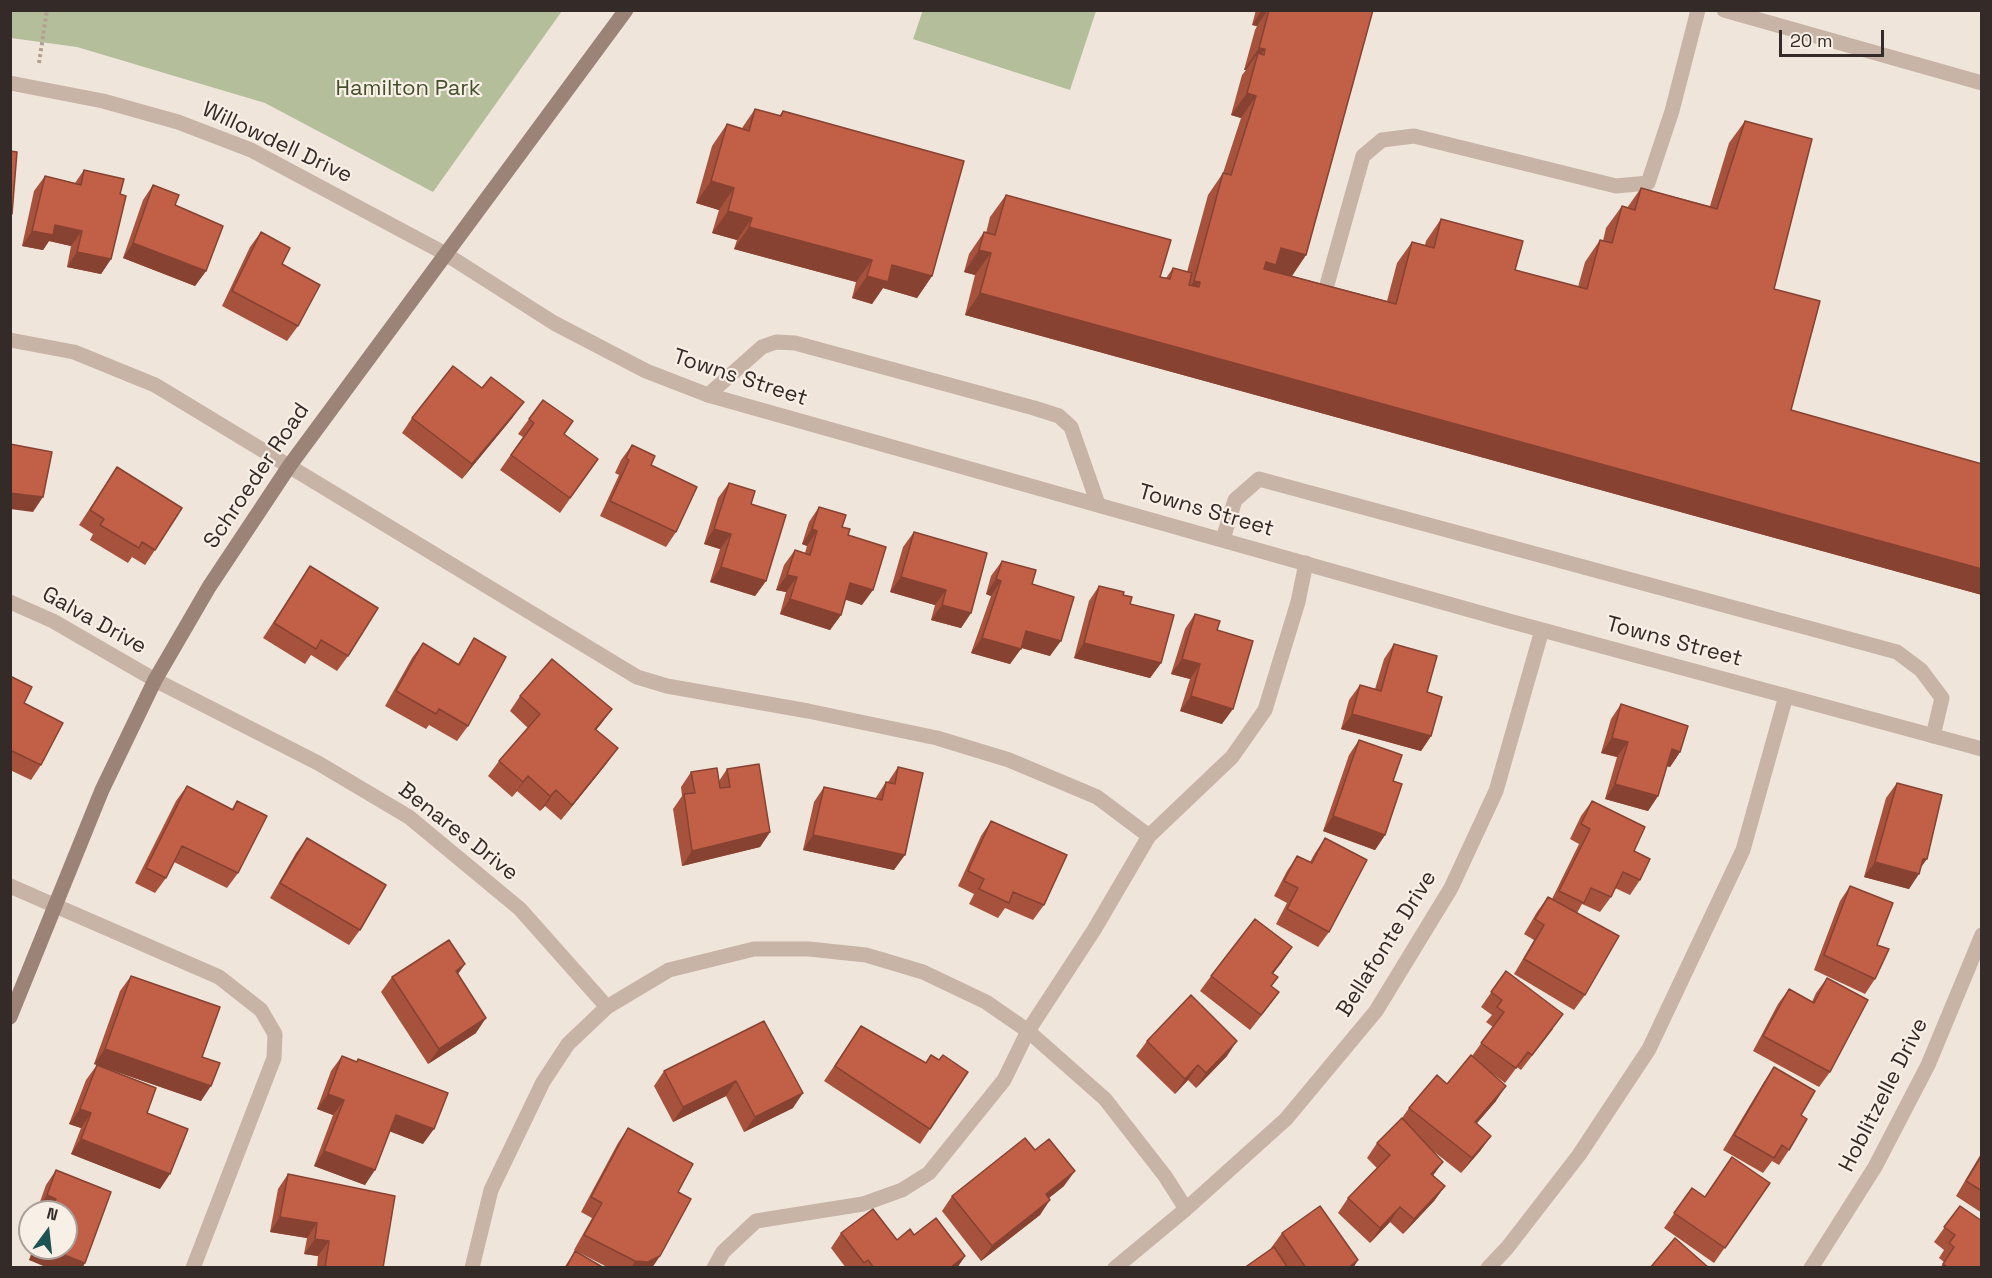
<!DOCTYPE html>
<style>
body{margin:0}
#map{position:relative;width:1992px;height:1278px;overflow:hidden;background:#f0e5da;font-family:"Space Grotesk",sans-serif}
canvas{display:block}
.frame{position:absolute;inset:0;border:12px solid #342a27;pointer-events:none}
.north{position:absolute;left:18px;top:1200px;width:60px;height:60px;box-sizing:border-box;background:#f8efe6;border:2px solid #aaa09a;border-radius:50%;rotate:15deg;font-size:16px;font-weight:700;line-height:24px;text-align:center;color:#342a27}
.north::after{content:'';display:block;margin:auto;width:21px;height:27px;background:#1e5354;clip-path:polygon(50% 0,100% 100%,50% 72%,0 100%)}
.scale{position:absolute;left:1779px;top:30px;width:105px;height:27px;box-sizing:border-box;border:3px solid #342a27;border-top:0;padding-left:8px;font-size:18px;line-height:21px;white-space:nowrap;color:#342a27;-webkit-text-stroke:4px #f8efe6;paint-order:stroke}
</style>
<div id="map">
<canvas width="1992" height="1278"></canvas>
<div class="frame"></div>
<div class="north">N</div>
<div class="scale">20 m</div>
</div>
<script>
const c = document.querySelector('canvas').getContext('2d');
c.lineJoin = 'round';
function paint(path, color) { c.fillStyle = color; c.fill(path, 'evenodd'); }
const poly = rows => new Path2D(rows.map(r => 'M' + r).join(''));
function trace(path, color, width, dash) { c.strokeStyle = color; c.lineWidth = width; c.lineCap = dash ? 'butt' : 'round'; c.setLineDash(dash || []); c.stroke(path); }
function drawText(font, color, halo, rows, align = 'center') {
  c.font = font + ' "Space Grotesk",sans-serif'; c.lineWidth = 4.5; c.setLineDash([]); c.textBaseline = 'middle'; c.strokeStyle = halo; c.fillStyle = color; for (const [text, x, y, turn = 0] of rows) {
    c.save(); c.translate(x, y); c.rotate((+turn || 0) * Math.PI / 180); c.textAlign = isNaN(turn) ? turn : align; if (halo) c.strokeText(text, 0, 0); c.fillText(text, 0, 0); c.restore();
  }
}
paint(poly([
 [11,10,562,10,562,11,433,192,265,103,77,47,11,38],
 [923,10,1096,10,1096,11,1070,90,913,39]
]), '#b4be9b');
trace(poly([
 [39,63,47,10]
]), '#b39e91', 4, [3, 3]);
trace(poly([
 [1724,10,1982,83],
 [1325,292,1363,156,1382,140,1414,136,1616,186,1648,183,1672,111,1698,10],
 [10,340,74,352,155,385,637,677,667,686,808,711,937,738,1009,760,1097,797,1149,836],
 [708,395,762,347,776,342,795,343,1034,408,1059,416,1071,427,1098,504],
 [1223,539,1235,500,1259,479,1897,652,1921,670,1942,698,1933,736],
 [10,886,219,977,261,1010,275,1034,274,1058,193,1268],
 [714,1268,723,1252,756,1221,863,1204,902,1190,929,1173,1004,1080,1028,1031,1094,930,1149,836,1232,757,1265,710,1298,602,1306,563],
 [1488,1268,1507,1248,1579,1155,1649,1049,1743,850,1786,696]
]), '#c8b4a6', 15);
trace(poly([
 [10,83,103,101,178,122,251,150,444,253,554,323,646,371,708,395,1509,621,1982,749],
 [10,602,53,621,155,680,318,763,409,817,520,909,607,1007],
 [472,1268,491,1190,543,1082,568,1044,607,1007,669,970,754,949,809,949,866,955,923,972,986,1002,1028,1031,1105,1099,1165,1176,1186,1209],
 [1115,1268,1186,1209,1286,1119,1376,1011,1451,888,1496,791,1542,630],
 [1811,1268,1875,1167,1928,1065,1982,935]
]), '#c8b4a6', 15);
trace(poly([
 [10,1017,102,790,155,680,209,587,290,465,626,10]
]), '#9b8378', 15);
paint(poly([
 [1256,10,1373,10,1306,255,1292,276,1387,301,1397,263,1412,242,1425,245,1426,241,1441,219,1515,270,1578,287,1585,262,1600,240,1603,241,1606,228,1622,206,1627,208,1641,188,1710,206,1729,143,1745,121,1774,289,1791,410,1982,464,1982,595,965,315,975,275,964,272,969,254,984,232,986,233,990,217,1006,195,1160,277,1166,278,1173,268,1187,272,1208,195,1223,173,1241,118,1231,115,1242,75,1246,70,1244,70,1255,30,1257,26,1252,25],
 [755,109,779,116,783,111,932,276,917,298,883,288,872,304,852,298,856,282,734,249,737,240,712,233,719,210,696,203,712,146,727,124,742,128],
 [84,170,120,194,111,259,101,274,67,267,71,246,49,241,43,250,22,246,34,191,45,176,75,183],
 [153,185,175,205,206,271,195,286,123,258,143,200],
 [261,232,282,264,298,326,287,341,222,306,250,247],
 [543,400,564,434,598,459,560,513,500,470,523,437,518,434],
 [513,417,462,479,402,433,412,418],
 [632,445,651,465,676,532,666,547,600,516,619,475,615,473,621,460],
 [117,467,155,550,145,565,132,557,128,563,90,540,93,534,79,525],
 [729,483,751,504,766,581,755,596,710,582,720,549,704,544,718,498],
 [819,507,842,527,848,535,862,605,845,599,841,615,830,630,780,614,786,592,776,590,784,565,795,550,805,553,807,546,802,544,809,522],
 [914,532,971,613,961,628,931,620,935,605,890,592,903,547],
 [1002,561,1032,584,1050,656,1021,648,1010,664,971,653,991,596,986,594,991,576],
 [310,566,348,656,337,671,311,655,305,664,263,638],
 [1099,586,1123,595,1130,604,1161,663,1150,678,1074,658,1089,601],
 [1195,614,1222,724,1180,711,1190,679,1171,674,1185,629],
 [474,638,468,726,457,741,429,725,426,729,385,706,412,658,423,643,458,664],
 [1394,644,1431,736,1421,751,1341,729,1349,700,1360,685,1375,689,1384,659],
 [10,676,24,703,41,765,31,780,10,770],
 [520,696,612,709,596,730,607,763,561,820,545,806,540,811,517,791,512,797,488,776,499,761,528,728,510,711],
 [1621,704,1680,752,1670,767,1667,766,1658,796,1648,811,1605,799,1617,757,1601,753,1611,719],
 [1359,740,1393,781,1385,835,1375,850,1323,831,1349,755],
 [898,767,894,870,803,850,814,802,824,787,875,799,886,782,888,782],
 [727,769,770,832,760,847,682,866,673,809,682,796,681,787,691,772,719,781],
 [1897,783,1921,868,1909,889,1864,877,1886,798],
 [187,786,232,809,237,801,238,873,227,888,174,862,166,878,155,893,135,883,176,801],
 [1592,801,1634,851,1640,880,1630,895,1615,888,1611,897,1600,912,1582,904,1577,913,1585,995,1574,1010,1514,974,1534,940,1524,934,1537,912,1548,897,1552,899,1579,844,1570,839,1581,816],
 [991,821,1044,905,1033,920,1005,908,998,918,969,904,974,894,958,886,981,836],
 [307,838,360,930,349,945,270,898,296,853],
 [1325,838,1329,932,1318,947,1276,924,1287,903,1274,896,1287,871,1297,856,1310,862,1315,853],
 [1850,886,1877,945,1875,979,1865,994,1814,970,1840,901],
 [1282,962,1273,973,1271,986,1279,992,1250,1030,1200,991,1211,976],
 [465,964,458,974,476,1033,428,1064,381,992,392,977],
 [1506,971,1553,1029,1521,1070,1517,1067,1505,1083,1493,1074,1496,1101,1476,1124,1491,1136,1480,1151,1461,1173,1432,1150,1433,1175,1445,1186,1434,1201,1403,1234,1390,1222,1370,1243,1338,1213,1348,1198,1377,1168,1367,1158,1377,1143,1402,1118,1409,1108,1447,1084,1472,1056,1493,1027,1486,1022,1492,1015,1481,1007],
 [131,976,202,1057,201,1101,94,1064,120,991],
 [1827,978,1830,1072,1819,1087,1753,1051,1778,1004,1789,989,1812,1002,1816,993],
 [764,1021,793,1108,744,1132,726,1096,673,1122,654,1086,664,1071],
 [861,1026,926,1063,930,1129,920,1144,824,1081],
 [1147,1041,1227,1056,1196,1088,1188,1080,1175,1094,1136,1056],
 [342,1056,357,1062,358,1059,423,1144,390,1131,365,1185,314,1166,333,1115,317,1109,331,1071],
 [97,1065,147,1113,160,1189,71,1154,81,1128,69,1124,86,1080],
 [1774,1067,1801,1115,1789,1150,1779,1165,1772,1161,1763,1173,1723,1150,1764,1082],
 [628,1128,678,1192,652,1268,609,1268,574,1250,592,1218,581,1212,618,1143],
 [1982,1152,1982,1213,1956,1196],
 [56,1170,85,1263,82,1268,29,1260,33,1248,66,1248,66,1212,41,1212,37,1210,46,1185],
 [288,1174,383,1268,317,1268,318,1256,304,1254,307,1238,270,1232,278,1189],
 [1770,1183,1714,1263,1664,1228,1692,1188,1705,1197],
 [1064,1186,1049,1198,1040,1215,981,1261,942,1211,952,1196],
 [1960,1206,1982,1268,1940,1268,1944,1262,1939,1258,1944,1250,1934,1242],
 [841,1233,897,1240,914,1235,965,1256,957,1268,846,1268,831,1248],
 [1282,1233,1358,1260,1353,1268,1244,1268,1272,1248,1271,1248],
 [575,1251,604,1268,564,1268]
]), '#a6523d');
paint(poly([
 [1262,10,1268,10,1257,26,1252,25],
 [1259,48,1265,49,1254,65,1258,53,1246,70,1244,70],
 [1247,93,1256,96,1241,118,1231,115],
 [711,181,734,188,719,210,696,203],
 [728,211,752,218,737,240,712,233],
 [55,225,82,231,71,246,49,241,43,250,22,246,32,231],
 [749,227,872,260,856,282,734,249],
 [133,243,206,271,195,286,123,258],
 [1281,248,1306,255,1291,277,1261,287,1266,262],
 [979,250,991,253,975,275,964,272],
 [77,252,111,259,101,274,67,267],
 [892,265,932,276,917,298,883,288,872,304,852,298,867,276],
 [1194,281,1200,282,1185,304,1179,303],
 [980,293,1982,569,1982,595,965,315],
 [524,402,513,417,462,479,472,464],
 [10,493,43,497,33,512,10,509],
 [714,529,731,534,720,549,704,544],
 [812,529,817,531,807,546,802,544],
 [721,567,766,581,755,596,710,582],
 [787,575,797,577,786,592,776,590],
 [901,577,946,590,935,605,890,592],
 [996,579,1001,581,991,596,986,594],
 [850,583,873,590,862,605,840,598],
 [790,599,841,615,830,630,780,614],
 [942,605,971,613,961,628,931,620],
 [1026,631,1061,641,1050,656,1016,646],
 [982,638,1021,649,1010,664,971,653],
 [1084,643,1161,663,1150,678,1074,658],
 [1182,659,1200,664,1190,679,1171,674],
 [1191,696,1233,709,1222,724,1180,711],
 [612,709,601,724,584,744,595,729],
 [1352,714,1431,736,1421,751,1341,729],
 [1612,738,1628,742,1617,757,1601,753],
 [618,748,607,763,561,820,572,805],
 [1672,749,1680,752,1670,767,1661,764],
 [528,776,517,791,512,797,523,782],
 [1615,784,1658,796,1648,811,1605,799],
 [556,790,545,806,540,811,550,796],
 [1333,816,1385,835,1375,850,1323,831],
 [770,832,760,847,682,866,692,851],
 [813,835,905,855,894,870,803,850],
 [1923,859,1927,859,1917,873,1919,874,1909,889,1864,877,1875,862],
 [1292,947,1282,962,1262,988,1272,973],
 [465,964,454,979,456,971],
 [1279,992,1268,1007,1250,1030,1261,1015],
 [486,1018,476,1033,428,1064,439,1049],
 [1237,1041,1227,1056,1196,1088,1206,1073],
 [105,1049,211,1086,201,1101,94,1064],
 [1198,1065,1188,1080,1175,1094,1185,1079],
 [736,1081,726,1096,673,1122,683,1107],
 [1506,1086,1496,1101,1465,1137,1475,1122],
 [803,1093,793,1108,744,1132,755,1117],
 [328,1094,344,1100,333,1115,317,1109],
 [80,1109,91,1113,81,1128,69,1124],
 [396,1115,434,1129,423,1144,386,1130],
 [1491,1136,1480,1151,1461,1173,1472,1158],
 [81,1139,170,1174,160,1189,71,1154],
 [324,1151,375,1170,365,1185,314,1166],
 [1443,1162,1432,1177,1431,1174],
 [1075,1171,1064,1186,1035,1209,1046,1194],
 [1445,1186,1434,1201,1403,1234,1414,1219],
 [47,1195,56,1199,47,1212,41,1212,37,1210],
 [1050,1200,1040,1215,981,1261,992,1246],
 [1400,1207,1390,1222,1370,1243,1380,1228],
 [280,1217,317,1223,307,1238,270,1232],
 [315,1239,329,1241,318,1256,304,1254],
 [37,1248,46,1248,85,1263,82,1268,48,1268,29,1260],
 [660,1256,652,1268,631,1268,635,1261],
 [965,1256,957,1268,950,1268],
 [1358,1260,1353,1268,1348,1268]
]), '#874232');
const building = poly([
 [1269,10,1373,10,1306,255,1281,248,1276,265,1266,262,1264,269,1396,304,1412,242,1434,248,1441,219,1523,241,1515,270,1587,289,1600,240,1612,243,1622,206,1635,210,1641,188,1717,209,1745,121,1812,139,1774,289,1820,301,1791,410,1982,464,1982,569,980,293,991,253,979,250,984,232,995,235,1006,195,1171,240,1160,277,1170,279,1173,268,1192,273,1189,285,1199,287,1200,282,1194,281,1223,173,1231,175,1256,96,1247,93,1258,53,1264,55,1265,49,1259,48,1269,10],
 [755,109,781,116,783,111,964,161,932,276,892,265,888,282,867,276,872,260,749,227,752,218,728,211,734,188,711,181,727,124,749,131,755,109],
 [10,151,17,152,12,214,10,214,10,151],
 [84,170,124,179,120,194,126,196,111,259,77,252,82,231,55,225,53,235,32,231,45,176,81,185,84,170],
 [153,185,179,195,175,205,223,226,206,271,133,243,153,185],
 [261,232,290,248,282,264,320,285,298,326,232,291,261,232],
 [453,366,482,388,491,377,524,402,472,464,412,418,453,366],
 [543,400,573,421,564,434,598,459,570,498,511,455,534,423,529,419,543,400],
 [10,444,52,452,43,497,10,493,10,444],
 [632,445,655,456,651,465,697,487,676,532,610,501,629,460,626,458,632,445],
 [117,467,182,508,155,550,142,542,139,548,100,525,104,519,90,510,117,467],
 [729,483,755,491,751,504,786,515,766,581,721,567,731,534,714,529,729,483],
 [819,507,846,515,842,527,850,529,848,535,886,547,873,590,850,583,841,615,790,599,797,577,787,575,795,550,810,555,817,531,812,529,819,507],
 [914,532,987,553,971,613,942,605,946,590,901,577,914,532],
 [1002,561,1036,570,1032,584,1074,597,1061,641,1026,631,1021,649,982,638,1001,581,996,579,1002,561],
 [310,566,378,608,348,656,321,640,316,649,274,623,310,566],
 [1099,586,1124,592,1123,595,1132,597,1130,604,1174,615,1161,663,1084,643,1099,586],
 [1195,614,1220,621,1217,630,1253,641,1233,709,1191,696,1200,664,1182,659,1195,614],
 [474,638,506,657,468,726,439,709,436,714,396,691,423,643,459,665,474,638],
 [1394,644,1437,656,1427,692,1442,697,1431,736,1352,714,1360,685,1381,691,1394,644],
 [552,659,612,709,595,729,618,748,572,805,556,790,550,796,528,776,523,782,499,761,540,714,520,696,552,659],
 [10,676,32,687,24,703,63,723,41,765,10,750,10,676],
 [1621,704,1688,726,1680,752,1672,749,1658,796,1615,784,1628,742,1612,738,1621,704],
 [1359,740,1402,755,1393,781,1402,784,1385,835,1333,816,1359,740],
 [759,764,770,832,692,851,684,794,695,793,691,772,717,768,720,788,730,787,727,769,759,764],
 [898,767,923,773,905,855,813,835,824,787,882,800,886,782,895,784,898,767],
 [1897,783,1942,795,1927,859,1923,859,1919,874,1875,862,1897,783],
 [187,786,233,810,237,801,267,816,238,873,182,846,166,878,146,868,187,786],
 [1592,801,1645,827,1634,851,1650,859,1640,880,1623,872,1611,897,1591,888,1584,903,1559,891,1590,829,1581,824,1592,801],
 [991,821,1067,855,1044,905,1013,892,1009,903,979,889,984,879,968,871,991,821],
 [307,838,386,885,360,930,280,883,307,838],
 [1325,838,1367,860,1329,932,1287,909,1298,888,1284,881,1297,856,1312,863,1325,838],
 [1850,886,1893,903,1877,945,1889,949,1875,979,1824,955,1850,886],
 [1548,897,1619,936,1585,995,1524,959,1544,925,1535,919,1548,897],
 [1255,919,1292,947,1272,973,1278,977,1271,986,1279,992,1261,1015,1211,976,1255,919],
 [449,940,465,964,456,971,486,1018,439,1049,392,977,449,940],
 [1506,971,1563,1014,1532,1055,1528,1052,1516,1068,1481,1043,1504,1012,1497,1007,1502,1000,1491,992,1506,971],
 [131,976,220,1007,202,1057,220,1063,211,1086,105,1049,131,976],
 [1827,978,1868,1000,1830,1072,1763,1036,1789,989,1814,1003,1827,978],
 [1191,995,1237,1041,1206,1073,1198,1065,1185,1079,1147,1041,1191,995],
 [764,1021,803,1093,755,1117,736,1081,683,1107,664,1071,764,1021],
 [861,1026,926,1063,931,1055,939,1060,943,1055,968,1072,930,1129,835,1066,861,1026],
 [1471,1055,1506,1086,1475,1122,1491,1136,1472,1158,1409,1108,1437,1075,1447,1084,1471,1055],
 [342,1056,357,1062,358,1059,448,1093,434,1129,396,1115,375,1170,324,1151,344,1100,328,1094,342,1056],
 [97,1065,156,1088,147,1113,188,1129,170,1174,81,1139,91,1113,80,1109,97,1065],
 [1774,1067,1815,1091,1801,1115,1807,1119,1789,1150,1782,1145,1774,1158,1734,1135,1774,1067],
 [1402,1118,1443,1162,1431,1174,1445,1186,1414,1219,1400,1207,1380,1228,1348,1198,1390,1155,1377,1143,1402,1118],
 [628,1128,693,1164,678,1192,691,1199,660,1256,648,1262,635,1261,584,1235,602,1203,591,1197,628,1128],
 [1025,1138,1035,1150,1049,1139,1075,1171,1046,1194,1050,1200,992,1246,952,1196,1025,1138],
 [1982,1155,1982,1191,1966,1181,1982,1155],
 [1732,1157,1770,1183,1725,1248,1674,1213,1692,1188,1705,1197,1732,1157],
 [56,1170,111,1192,85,1263,46,1248,66,1248,66,1212,52,1212,56,1199,47,1195,56,1170],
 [288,1174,395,1196,383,1268,325,1268,329,1241,315,1239,317,1223,280,1217,288,1174],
 [1320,1206,1358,1260,1348,1268,1306,1268,1282,1233,1320,1206],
 [1960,1206,1982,1221,1982,1268,1948,1268,1943,1264,1954,1247,1949,1243,1955,1235,1944,1227,1960,1206],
 [873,1209,897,1240,910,1229,914,1235,936,1218,965,1256,950,1268,874,1268,868,1260,864,1263,841,1233,873,1209],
 [1675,1238,1709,1268,1650,1268,1675,1238],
 [1274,1247,1288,1268,1244,1268,1274,1247],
 [575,1251,604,1268,566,1268,575,1251]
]);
paint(building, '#c15f47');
trace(building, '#874232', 1.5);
drawText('22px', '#45512c', '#f8efe6', [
 ["Hamilton Park",408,89]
]);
drawText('22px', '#342a27', '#f8efe6', [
 ["Willowdell Drive",277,143,25],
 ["Towns Street",740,378,18],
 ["Schroeder Road",257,476,-56],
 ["Towns Street",1206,511,16],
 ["Galva Drive",94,621,29],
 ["Towns Street",1674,642,15],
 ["Benares Drive",458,832,38],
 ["Bellafonte Drive",1387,944,-58],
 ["Hoblitzelle Drive",1884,1095,-63]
]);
</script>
